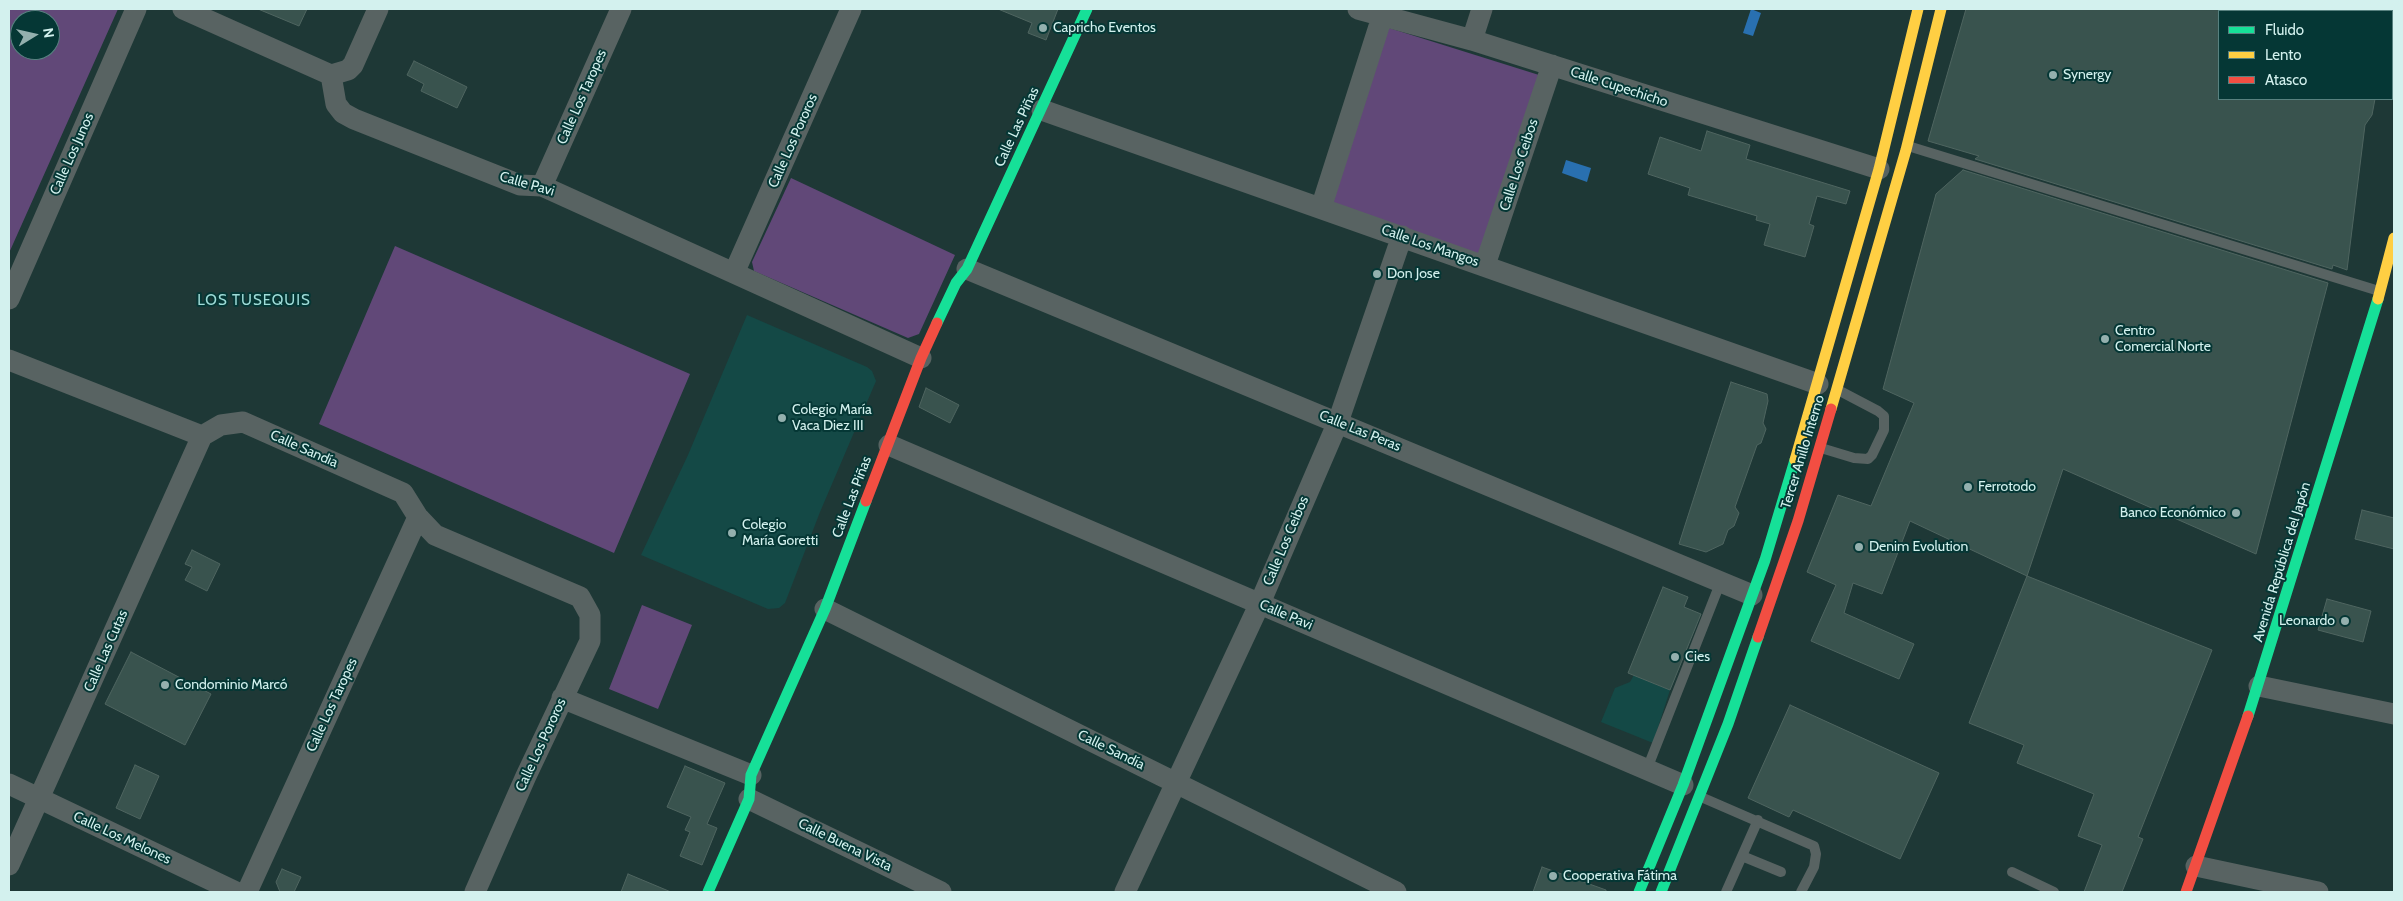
<!DOCTYPE html>
<meta charset="utf-8">
<style>
body{margin:0}
#map{position:relative;width:2403px;height:901px;overflow:hidden;background:#1e3836;font-family:Cabin,sans-serif}
canvas{display:block}
.frame{position:absolute;inset:0;border:10px solid #d3f1ee;pointer-events:none}
.legend{position:absolute;left:2218px;top:10px;width:175px;height:90px;box-sizing:border-box;background:#053735;border:1px solid #57817f;margin:0;padding:6px 9px;list-style:none;font-size:15px;color:#d3f1ee}
.legend li{display:flex;align-items:center;gap:10px;height:25px}
.legend b{width:25px;border:1px solid #57817f}
.north{position:absolute;left:10px;top:10px;width:50px;height:50px;box-sizing:border-box;background:#053735;border:1px solid #57817f;border-radius:50%;rotate:81deg;font-size:14px;font-weight:700;line-height:20px;text-align:center;color:#d3f1ee}
.north::after{content:'';display:block;margin:auto;width:18px;height:22px;background:#94b0ae;clip-path:polygon(50% 0,100% 100%,50% 72%,0 100%)}
</style>
<div id="map">
<canvas width="2403" height="901"></canvas>
<div class="frame"></div>
<ul class="legend">
<li><b style="height:6px;background:#16e098"></b>Fluido</li>
<li><b style="height:6px;background:#ffcf43"></b>Lento</li>
<li><b style="height:6px;background:#f24e42"></b>Atasco</li>
</ul>
<div class="north">N</div>
</div>
<script>
const c = document.querySelector('canvas').getContext('2d');
c.lineJoin = 'round';
function paint(path, color) { c.fillStyle = color; c.fill(path, 'evenodd'); }
const poly = rows => new Path2D(rows.map(r => 'M' + r).join(''));
function trace(path, color, width, dash) { c.strokeStyle = color; c.lineWidth = width; c.lineCap = dash ? 'butt' : 'round'; c.setLineDash(dash || []); c.stroke(path); }
function drawText(font, color, halo, rows, align = 'center') {
  c.font = font + ' Cabin,sans-serif'; c.lineWidth = 4; c.setLineDash([]); c.textBaseline = 'middle'; c.strokeStyle = halo; c.fillStyle = color; for (const [text, x, y, turn = 0] of rows) {
    c.save(); c.translate(x, y); c.rotate((+turn || 0) * Math.PI / 180); c.textAlign = isNaN(turn) ? turn : align; if (halo) c.strokeText(text, 0, 0); c.fillText(text, 0, 0); c.restore();
  }
}
paint(poly([
 [747,315,867,367,872,371,876,381,820,512,785,603,779,608,768,609,641,555,688,455],
 [1634,675,1670,690,1653,743,1601,722,1615,688,1630,682]
]), '#144946');
paint(poly([
 [9,9,118,9,9,253],
 [20,20,50,20,50,50,20,50],
 [1386,27,1539,75,1483,256,1329,208],
 [791,178,955,255,919,334,908,338,754,271,752,262],
 [395,246,690,374,614,553,319,424],
 [642,605,692,625,658,709,609,689]
]), '#614878');
paint(poly([
 [1751,9,1761,13,1753,36,1743,33],
 [1566,160,1591,168,1587,182,1562,173]
]), '#2970b0');
const building = poly([
 [258,9,307,9,299,26,258,9],
 [998,9,1058,9,1046,40,1028,33,1032,23,998,9],
 [1966,9,2219,9,2219,99,2375,99,2372,115,2365,125,2347,270,2333,265,2332,269,1975,159,1979,156,1928,141,1966,9],
 [414,61,467,87,457,108,421,91,424,84,407,75,414,61],
 [1707,131,1750,145,1746,159,1850,191,1846,204,1817,196,1809,224,1814,226,1805,257,1764,245,1770,224,1756,220,1757,216,1688,195,1690,188,1648,174,1660,137,1701,151,1707,131],
 [1963,170,2328,283,2256,554,2063,469,2027,576,1910,521,1882,594,1853,583,1844,613,1914,644,1899,679,1811,641,1836,585,1807,572,1838,495,1871,506,1914,403,1883,389,1936,194,1963,170],
 [1731,382,1767,394,1768,401,1763,423,1766,429,1761,443,1757,445,1735,507,1739,513,1734,526,1728,530,1723,544,1706,552,1679,544,1731,382],
 [926,388,959,405,950,423,919,407,926,388],
 [2362,510,2394,518,2394,549,2355,539,2362,510],
 [192,550,220,564,207,591,185,580,192,567,185,564,192,550],
 [2027,576,2212,650,2138,837,2143,839,2122,892,2084,892,2102,845,2078,836,2094,794,2017,763,2024,745,1969,723,2027,576],
 [1663,587,1688,597,1684,607,1701,614,1670,690,1628,673,1663,587],
 [2327,599,2371,611,2363,642,2318,630,2327,599],
 [131,652,211,694,185,745,105,704,131,652],
 [1790,705,1939,773,1900,859,1793,810,1789,817,1748,798,1790,705],
 [135,765,159,776,140,819,116,808,135,765],
 [685,766,725,783,707,824,717,828,702,865,680,856,690,832,685,830,691,817,667,807,685,766],
 [1542,867,1606,890,1606,892,1533,892,1542,867],
 [282,869,301,877,294,892,280,892,276,882,282,869],
 [628,874,671,892,621,892,628,874]
]);
paint(building, '#39534e');
trace(building, '#4f6560', 1);
trace(poly([
 [1908,146,2379,291],
 [1821,448,1854,458,1868,459,1872,455,1884,430,1884,416,1878,411,1838,390],
 [1647,769,1721,581],
 [1701,797,1814,846,1816,854,1814,867,1801,892],
 [1742,856,1781,872],
 [2012,872,2054,892],
 [1726,892,1758,820]
]), '#586362', 10);
trace(poly([
 [183,9,331,75],
 [1358,9,1472,40,1879,169],
 [2393,9,2394,9],
 [1472,40,1482,9],
 [331,75,336,104,343,113,354,119,520,185,542,186,921,358],
 [331,75,348,70,353,65,378,9],
 [1042,110,1818,384],
 [542,186,621,9],
 [1321,208,1382,17],
 [1485,265,1552,65],
 [967,269,1752,595],
 [734,273,851,9],
 [9,299,136,9],
 [9,360,202,436],
 [202,436,221,425,243,422,403,493,418,517,435,535,580,597,590,615,590,641,526,776,475,892],
 [889,445,1683,785],
 [825,609,1396,892],
 [2259,686,2394,714],
 [562,698,751,775],
 [9,784,236,892],
 [749,799,941,892],
 [9,865,202,436],
 [2196,866,2318,892],
 [247,892,418,517],
 [1125,892,1260,603,1338,422,1402,236]
]), '#586362', 21);
trace(poly([
 [937,323,956,283,967,269,1087,9],
 [2248,716,2378,299],
 [708,892,749,799,751,775,825,609,866,501],
 [1639,892,1683,785,1765,560,1795,460],
 [1661,892,1728,724,1758,637]
]), '#16e098', 11);
trace(poly([
 [2378,299,2394,238],
 [1831,409,1906,150,1941,9],
 [1795,460,1879,169,1918,9]
]), '#ffcf43', 11);
trace(poly([
 [866,501,921,358,937,323],
 [1758,637,1798,521,1831,409],
 [2186,892,2248,716]
]), '#f24e42', 11);
for (const [x, y, r, color] of [
 [1043,28,5,"#94b0ae"],
 [2053,75,5,"#94b0ae"],
 [1377,274,5,"#94b0ae"],
 [2105,339,5,"#94b0ae"],
 [782,418,5,"#94b0ae"],
 [1968,487,5,"#94b0ae"],
 [2236,513,5,"#94b0ae"],
 [732,533,5,"#94b0ae"],
 [1859,547,5,"#94b0ae"],
 [2345,621,5,"#94b0ae"],
 [1675,657,5,"#94b0ae"],
 [165,685,5,"#94b0ae"],
 [1553,876,5,"#94b0ae"]
]) { const dot = new Path2D(); dot.arc(x, y, r, 0, 2 * Math.PI); c.fillStyle = color; c.fill(dot); trace(dot, '#053735', 2); }
drawText('14px', '#d3f1ee', '#053735', [
 ["Capricho Eventos",1053,28],
 ["Synergy",2063,75],
 ["Don Jose",1387,274],
 ["Centro",2115,331],
 ["Comercial Norte",2115,347],
 ["Colegio María",792,410],
 ["Vaca Diez III",792,426],
 ["Ferrotodo",1978,487],
 ["Banco Económico",2226,513,"right"],
 ["Colegio",742,525],
 ["María Goretti",742,541],
 ["Denim Evolution",1869,547],
 ["Leonardo",2335,621,"right"],
 ["Cies",1685,657],
 ["Condominio Marcó",175,685],
 ["Cooperativa Fátima",1563,876]
], 'left');
drawText('14px', '#d3f1ee', '#053735', [
 ["Calle Cupechicho",1619,87,18],
 ["Calle Los Taropes",582,97,-66],
 ["Calle Las Piñas",1017,127,-65],
 ["Calle Los Pororos",793,141,-66],
 ["Calle Los Junos",72,154,-66],
 ["Calle Los Ceibos",1519,165,-72],
 ["Calle Pavi",527,184,16],
 ["Calle Los Mangos",1430,246,19],
 ["Calle Las Peras",1360,431,22],
 ["Calle Sandía",304,449,24],
 ["Tercer Anillo Interno",1803,452,-73],
 ["Calle Las Piñas",852,497,-69],
 ["Calle Los Ceibos",1286,541,-67],
 ["Avenida República del Japón",2282,562,-73],
 ["Calle Pavi",1286,615,23],
 ["Calle Las Cutas",106,651,-66],
 ["Calle Los Taropes",332,705,-65],
 ["Calle Los Pororos",541,745,-65],
 ["Calle Sandía",1111,750,26],
 ["Calle Los Melones",122,838,25],
 ["Calle Buena Vista",845,845,26]
]);
c.letterSpacing = '1px';
drawText('15px', '#9fdcd8', '#053735', [
 ["LOS TUSEQUIS",254,301]
]);
c.letterSpacing = '0px';
</script>
